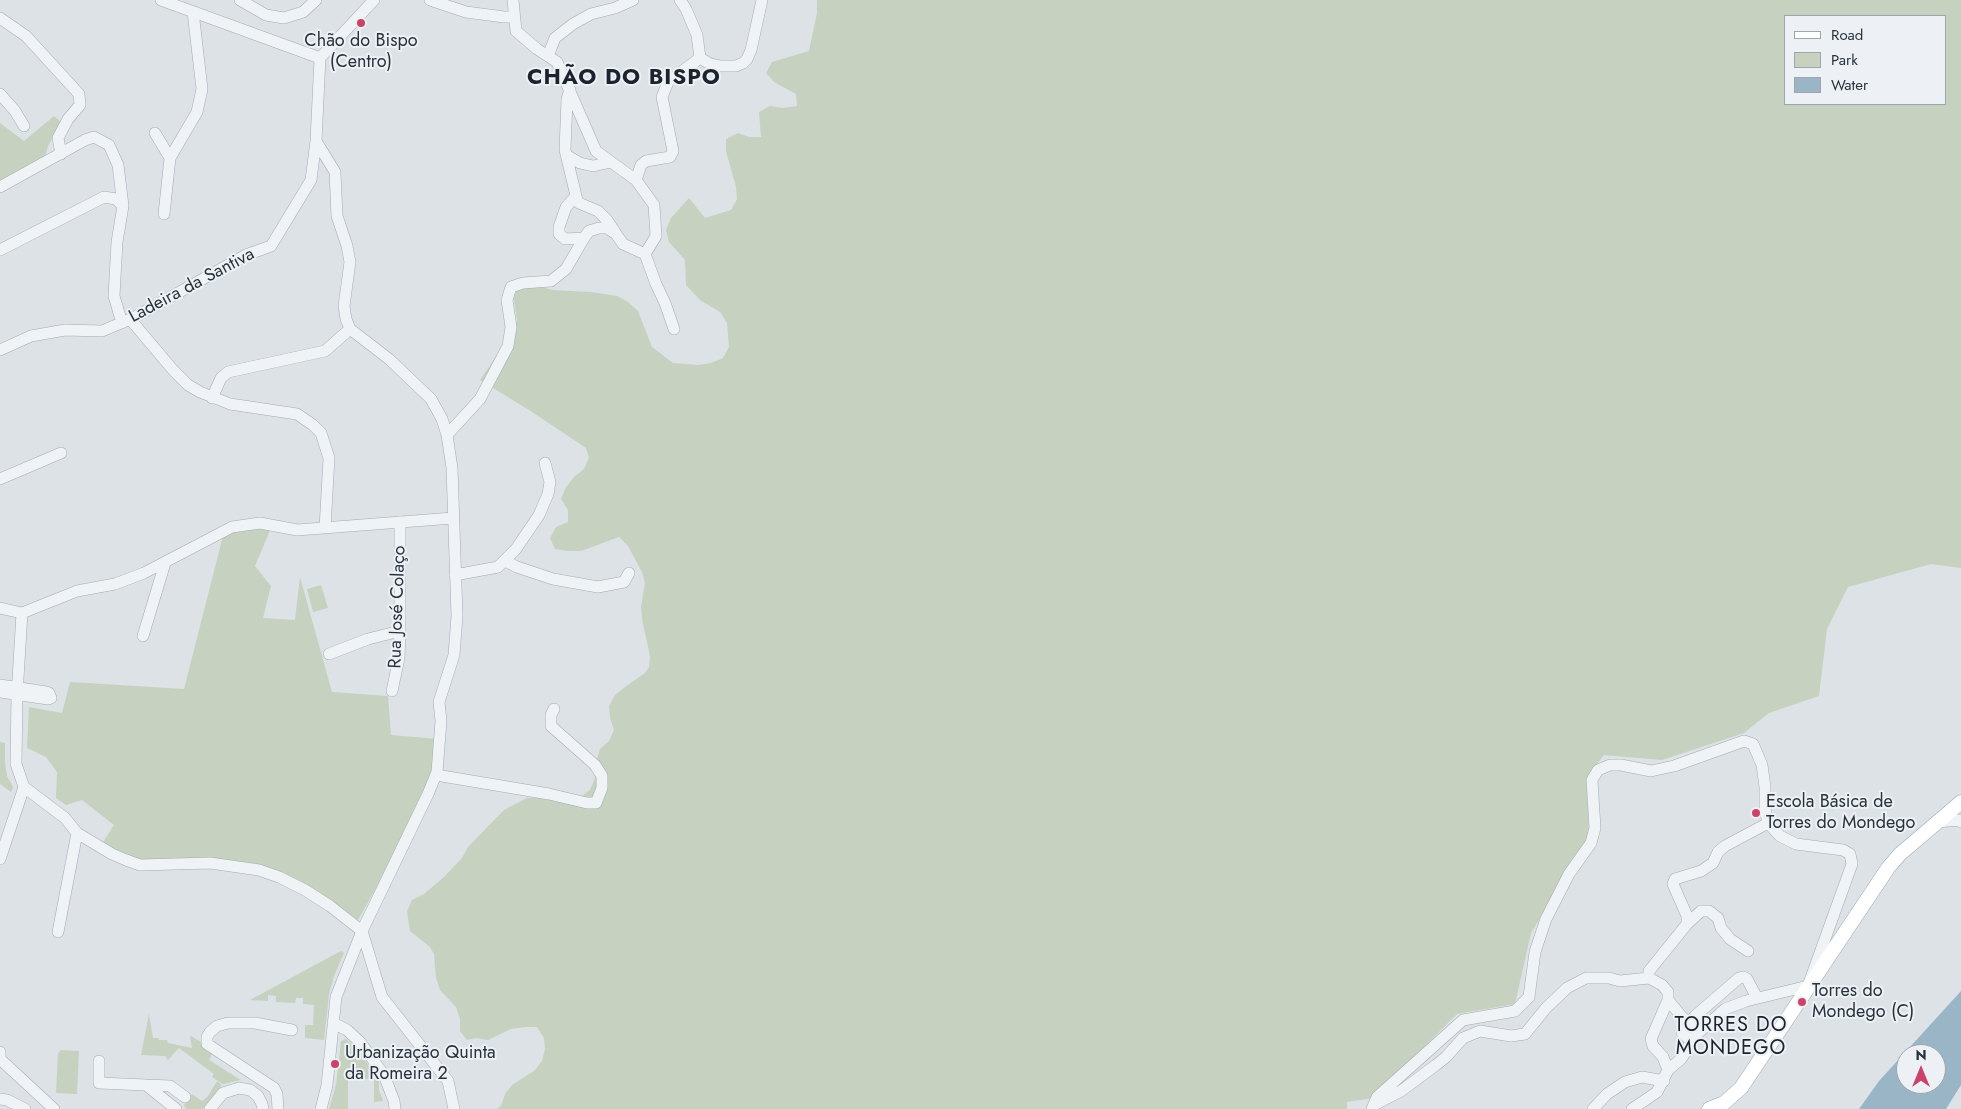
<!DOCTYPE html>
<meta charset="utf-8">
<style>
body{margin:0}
#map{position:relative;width:1961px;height:1109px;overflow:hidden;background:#dde2e7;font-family:Jost,sans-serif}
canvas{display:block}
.legend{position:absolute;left:1784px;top:15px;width:162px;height:90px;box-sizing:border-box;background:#edf1f5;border:1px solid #9ea5ab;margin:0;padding:6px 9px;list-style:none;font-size:15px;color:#27323d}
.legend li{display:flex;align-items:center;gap:10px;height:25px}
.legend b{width:25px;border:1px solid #9ea5ab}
.north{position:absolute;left:1896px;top:1044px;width:50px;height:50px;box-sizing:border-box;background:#edf1f5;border:1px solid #9ea5ab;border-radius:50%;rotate:0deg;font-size:14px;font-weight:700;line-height:20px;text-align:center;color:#27323d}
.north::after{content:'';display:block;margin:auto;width:18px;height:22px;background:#ca446a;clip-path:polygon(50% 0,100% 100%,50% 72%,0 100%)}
</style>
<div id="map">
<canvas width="1961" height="1109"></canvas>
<ul class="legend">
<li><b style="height:6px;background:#fff"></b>Road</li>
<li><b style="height:14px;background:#c6d1bf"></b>Park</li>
<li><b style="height:14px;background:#99b5c6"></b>Water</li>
</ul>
<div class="north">N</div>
</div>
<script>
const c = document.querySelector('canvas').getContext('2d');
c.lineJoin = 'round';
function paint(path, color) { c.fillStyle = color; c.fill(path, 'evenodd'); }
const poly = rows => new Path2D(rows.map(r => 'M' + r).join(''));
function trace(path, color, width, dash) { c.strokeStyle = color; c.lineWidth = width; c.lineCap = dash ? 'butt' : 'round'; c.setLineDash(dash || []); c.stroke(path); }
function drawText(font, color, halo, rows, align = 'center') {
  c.font = font + ' Jost,sans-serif'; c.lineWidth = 4; c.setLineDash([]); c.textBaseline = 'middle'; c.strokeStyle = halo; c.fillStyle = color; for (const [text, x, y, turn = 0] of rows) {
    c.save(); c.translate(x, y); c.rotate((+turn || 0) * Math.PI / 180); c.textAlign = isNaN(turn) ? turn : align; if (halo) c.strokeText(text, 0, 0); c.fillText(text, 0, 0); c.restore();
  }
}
paint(poly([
 [817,0,1961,0,1961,568,1931,564,1848,587,1827,629,1819,696,1769,713,1744,733,1662,760,1604,755,1587,777,1589,838,1531,933,1515,1004,1457,1014,1373,1098,1347,1102,1347,1109,497,1109,501,1106,505,1094,512,1085,534,1071,542,1061,545,1049,544,1038,537,1027,525,1027,511,1029,488,1040,476,1038,467,1040,460,1031,460,1019,456,1007,440,990,436,978,434,954,430,947,410,931,407,911,412,900,424,894,444,877,462,858,468,847,504,810,527,798,579,798,590,790,595,778,595,765,600,749,609,741,614,730,610,718,609,706,615,695,625,687,645,673,649,667,650,656,642,619,641,607,645,583,642,572,628,546,619,537,581,551,568,551,555,549,550,538,556,527,568,522,568,510,561,499,566,487,574,477,584,469,589,458,586,448,529,410,480,380,515,329,517,320,514,299,516,292,519,288,539,286,552,290,591,292,617,296,628,302,638,311,652,347,673,363,698,365,711,363,723,358,729,347,727,323,720,312,700,300,686,285,685,260,669,242,666,230,671,218,689,198,705,218,731,210,737,199,736,187,726,151,726,139,738,133,749,137,761,137,759,112,770,106,783,108,797,106,796,94,774,82,766,73,772,62,809,51,817,13],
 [1785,16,1945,16,1945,104,1785,104],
 [54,116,61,122,48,146,45,157,0,182,0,123,24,141],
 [271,528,255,566,271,586,263,618,295,620,300,577,332,692,388,696,391,735,438,739,432,771,424,792,384,874,358,920,333,901,280,873,143,861,128,856,103,842,114,825,82,800,66,805,56,798,57,772,46,757,27,748,29,707,62,713,70,682,184,689,223,536,234,530],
 [321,585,328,608,313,612,307,589],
 [0,742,5,743,5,763,7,776,13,787,11,792,0,784],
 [341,951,344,953,334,976,329,994,324,1040,305,1038,305,1025,313,1025,314,1005,303,1004,303,998,296,998,295,1003,276,1002,276,996,268,995,268,1001,250,1000],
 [149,1014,153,1038,158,1038,159,1040,167,1040,168,1043,192,1048,190,1037,191,1036,201,1042,205,1050,212,1054,209,1060,241,1080,223,1084,212,1077,214,1074,179,1048,168,1060,165,1056,141,1055],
 [346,1039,355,1047,379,1079,379,1090,383,1101,374,1102,374,1079,348,1078,348,1109,329,1109,336,1085,341,1041],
 [61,1050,79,1051,77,1094,56,1093,58,1053],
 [217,1081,222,1085,203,1109,186,1109,184,1105,192,1094,202,1101,208,1096]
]), '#c6d1bf');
paint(poly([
 [1961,991,1961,1085,1946,1109,1859,1109,1879,1081],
 [1906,1054,1936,1054,1936,1084,1906,1084]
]), '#99b5c6');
const minor = poly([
 [161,0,320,58],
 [240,0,266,15,284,18,303,12,316,0],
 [430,0,466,12,504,17,514,17],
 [0,18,26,36,79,94,80,105,68,119,58,138,61,154],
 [548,56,555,38,573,24,591,14,615,8,633,0],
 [320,58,316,141,335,172,337,216,347,246,350,262,344,306,346,319,350,329,389,359,431,399,442,419,447,435,452,468,457,616,454,655,439,702,441,721,437,772,428,794,362,931,336,997,327,1085,321,1109],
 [320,58,374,0],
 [700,58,710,64,720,66,736,66,743,63,747,59,751,50,762,0],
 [570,90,567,99,565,150,577,200,579,203,598,211,607,220,615,232],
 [0,94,15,111,24,126],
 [155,133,170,158],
 [566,155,580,163,593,166,611,162],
 [636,180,641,165,646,161,670,157,673,151,662,97,668,82,700,58,697,35,686,9,680,0],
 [0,187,85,140,94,137,109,145,118,165,123,206],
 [576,196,566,207,559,227,559,234,565,239,584,238],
 [164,214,170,158,197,112,202,89,193,12],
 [0,250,104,197,116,199,123,206,117,242,114,296,122,323],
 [645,254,656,284,665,303,674,329],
 [130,319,173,370,188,385,200,392,230,404,297,414,313,425,321,433,329,458,325,528],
 [0,350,31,336,65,330,102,331,133,318,246,255,271,246,311,180,316,141],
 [212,398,221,378,228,372,325,351,350,329],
 [447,435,480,399,508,346,511,327,507,300,511,287,523,283,551,281,566,269,584,238,589,231,599,228,607,228,616,234,623,244,645,254,656,236,654,205,636,180,596,151,557,62,537,49,516,31,513,0],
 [0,479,61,453],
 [505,561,517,567,553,579,598,587,624,582,629,573],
 [455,575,498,567,516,549,539,515,548,494,550,482,545,463],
 [0,608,22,613,77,591,115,584,144,573,232,527,260,523,297,530,453,518],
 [22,613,17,695,16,764,24,787,65,818,77,833,112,854,126,860,140,865,210,863,259,870,279,877,305,890,330,906,362,931,382,997,448,1081,454,1109],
 [143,636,165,563],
 [329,654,368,639,400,631],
 [0,685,46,692,49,693,51,698,48,699,0,692],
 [392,691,399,658,400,631,400,522],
 [436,775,549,794,587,803,596,803,602,788,602,776,595,765,551,726,551,715,554,709],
 [1938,822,1959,820,1961,822],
 [0,859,24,787],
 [1687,924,1701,911,1709,911,1718,918,1721,928,1730,939,1748,951],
 [58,932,77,833],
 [1649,978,1649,971,1687,924,1687,916,1673,884,1675,879,1701,871,1713,863,1718,852,1725,846,1768,823],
 [333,1023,347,1030,360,1042,384,1075,394,1101,395,1109],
 [1692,1042,1682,1033,1695,1016,1739,978,1743,977,1747,979,1757,998],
 [0,1052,0,1059,54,1109],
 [99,1061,99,1083,146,1085,176,1109],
 [146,1085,170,1086,185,1097],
 [0,1099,7,1100,25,1109],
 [1374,1105,1401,1091,1436,1065,1446,1057,1463,1038,1480,1031,1511,1036,1525,1034,1546,1008,1567,988,1586,978,1609,978,1620,981,1649,978,1662,985,1668,992,1668,1000,1682,1017,1690,1024],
 [210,1109,223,1093,239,1088,250,1090,258,1096,262,1104,263,1109],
 [278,1109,277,1094,274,1088,207,1044,207,1037,210,1032,217,1026,228,1023,255,1023,292,1030],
 [1372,1109,1377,1097,1463,1020,1515,1011,1529,997,1535,952,1546,919,1569,874,1591,843,1595,828,1592,780,1598,770,1610,765,1621,765,1651,771,1674,766,1744,741,1753,744,1762,765,1765,787,1765,809,1768,823,1780,836,1796,844,1843,850,1850,854,1852,864,1808,986,1746,1001,1725,1009,1696,1035,1681,1059,1668,1070],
 [1593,1109,1607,1094,1625,1082,1642,1077,1664,1081],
 [1632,1109,1657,1092,1668,1070,1663,1057,1653,1046,1651,1039,1668,1000]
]);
const major = poly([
 [1709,1109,1724,1103,1741,1088,1888,868,1900,854,1961,802]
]);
trace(minor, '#a3aab1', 12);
trace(major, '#9da8b2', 15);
trace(minor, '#f0f3f5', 11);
trace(major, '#fff', 14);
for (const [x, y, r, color] of [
 [361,23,5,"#ca446a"],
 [1756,813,5,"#ca446a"],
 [1802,1002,5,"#ca446a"],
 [335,1064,5,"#ca446a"]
]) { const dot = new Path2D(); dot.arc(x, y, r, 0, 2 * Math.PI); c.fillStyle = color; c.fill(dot); trace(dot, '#edf1f5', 2); }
drawText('18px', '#27323d', '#edf1f5', [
 ["Chão do Bispo",361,42,"center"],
 ["(Centro)",361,63,"center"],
 ["Escola Básica de",1766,803],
 ["Torres do Mondego",1766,824],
 ["Torres do",1812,992],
 ["Mondego (C)",1812,1013],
 ["Urbanização Quinta",345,1054],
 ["da Romeira 2",345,1075]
], 'left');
drawText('18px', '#27323d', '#edf1f5', [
 ["Ladeira da Santiva",192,286,-28],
 ["Rua José Colaço",398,607,-88]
]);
c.letterSpacing = '1px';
drawText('20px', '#1a232e', '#edf1f5', [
 ["TORRES DO",1731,1026],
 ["MONDEGO",1731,1049]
]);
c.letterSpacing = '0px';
c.letterSpacing = '1px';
drawText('bold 22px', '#1a232e', '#edf1f5', [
 ["CHÃO DO BISPO",624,79]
]);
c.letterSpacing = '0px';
</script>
